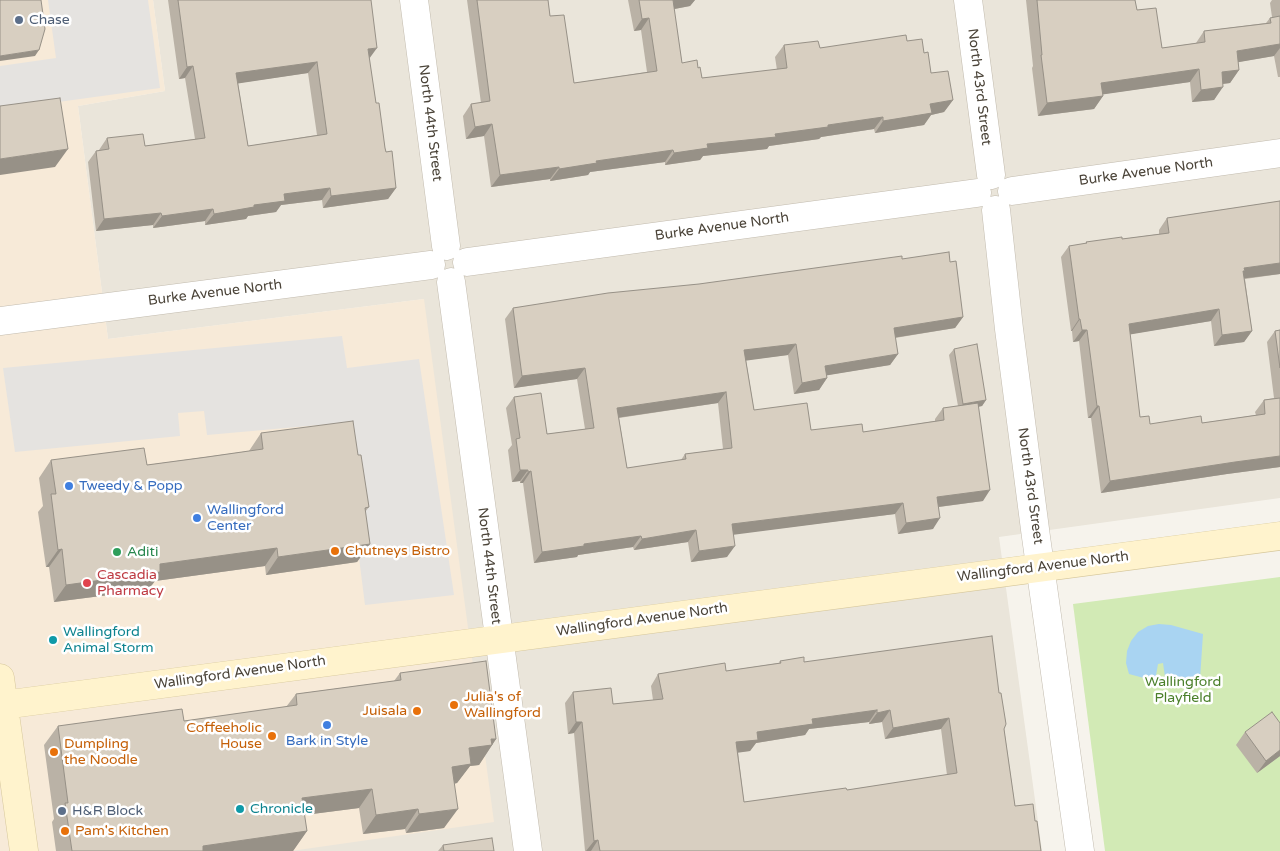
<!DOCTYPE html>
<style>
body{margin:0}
canvas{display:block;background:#f6f3ec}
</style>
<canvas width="1280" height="851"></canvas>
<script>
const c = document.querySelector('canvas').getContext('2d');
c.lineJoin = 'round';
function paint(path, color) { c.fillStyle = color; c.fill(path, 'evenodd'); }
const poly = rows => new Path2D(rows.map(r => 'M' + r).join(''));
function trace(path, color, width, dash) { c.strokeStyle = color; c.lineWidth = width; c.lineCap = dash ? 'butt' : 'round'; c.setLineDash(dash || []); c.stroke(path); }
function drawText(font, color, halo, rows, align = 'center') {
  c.font = font + ' "Varela Round",sans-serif'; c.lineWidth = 5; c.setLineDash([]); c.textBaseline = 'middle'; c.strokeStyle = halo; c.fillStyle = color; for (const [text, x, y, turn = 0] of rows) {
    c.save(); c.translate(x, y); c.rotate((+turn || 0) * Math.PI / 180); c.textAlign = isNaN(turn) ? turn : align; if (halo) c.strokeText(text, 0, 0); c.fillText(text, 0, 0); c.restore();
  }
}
paint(poly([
 [153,0,1280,0,1280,498,999,537,1042,851,291,851,424,299,108,339,78,106,165,91]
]), '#eae5da');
paint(poly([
 [0,0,153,0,165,91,78,106,108,339,424,299,494,822,291,851,0,851]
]), '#f7ead8');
paint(poly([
 [1280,577,1280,851,1105,851,1073,604]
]), '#d2eab5');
paint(poly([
 [48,0,148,0,160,88,0,110,0,66,56,58],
 [342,336,347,368,419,359,454,595,365,605,342,423,207,435,204,411,178,413,180,436,15,452,3,368]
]), '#e5e3e0');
paint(poly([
 [1159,624,1171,625,1203,634,1200,679,1187,686,1166,684,1163,663,1158,664,1155,681,1129,674,1126,663,1127,651,1131,641,1138,632,1148,626]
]), '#a9d4f2');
const street = poly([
 [414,0,446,246],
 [968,0,991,175],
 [1012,191,1280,153],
 [996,210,1009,329,1036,537,1080,851],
 [467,262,977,193],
 [451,282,528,851],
 [0,321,431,265]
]);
const secondary = poly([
 [0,678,24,851],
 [3,705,1280,536]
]);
trace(street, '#c2bbae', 29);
trace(secondary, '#d6c79b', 29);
trace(street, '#fff', 28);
trace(secondary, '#fff3cd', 28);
paint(poly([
 [168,0,371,0,369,58,376,103,385,148,396,188,388,199,323,208,322,200,281,205,276,212,248,216,246,219,205,225,205,221,153,228,153,225,96,231,88,162,96,151,99,150,107,138,145,146,195,139,185,78,179,79],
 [308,73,317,135,248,146,238,83],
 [467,0,548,0,550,16,574,83,647,72,641,30,634,31,628,0,697,0,695,0,690,6,674,9,682,63,698,68,702,78,777,70,775,57,784,45,820,48,907,41,924,53,931,73,953,100,944,112,931,115,924,125,875,133,874,129,821,137,819,139,769,146,767,149,703,156,700,160,665,165,665,162,590,172,588,175,550,181,550,179,491,187,484,136,466,139,463,116,471,104,481,103],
 [1026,0,1135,0,1137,10,1162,48,1196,43,1204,31,1266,23,1270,18,1272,17,1270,3,1272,0,1280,0,1280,77,1278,77,1274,56,1238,62,1239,70,1230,83,1223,84,1214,100,1192,102,1190,82,1103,94,1103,96,1094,109,1038,116,1032,68,1033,66],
 [1280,201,1280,274,1245,279,1252,331,1244,342,1214,346,1211,321,1130,334,1140,417,1150,424,1202,423,1256,415,1255,412,1264,400,1274,398,1267,342,1275,331,1280,330,1280,467,1227,474,1101,493,1091,418,1088,418,1079,341,1073,342,1072,331,1071,331,1061,257,1069,246,1085,244,1086,242,1122,239,1159,234,1159,230,1167,218],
 [902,259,950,262,963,317,955,328,895,338,898,354,890,365,827,375,827,378,819,390,794,394,788,355,746,360,754,410,811,430,863,432,935,421,935,419,943,408,958,406,949,355,954,349,986,400,982,406,978,407,983,501,939,507,933,529,898,534,895,514,733,534,727,557,691,562,688,542,634,550,633,547,578,555,577,557,534,563,523,483,520,483,520,481,512,482,508,450,512,445,506,408,514,397,547,434,585,429,577,379,514,388,505,319,513,308],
 [718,403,723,449,685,454,681,460,627,468,619,418],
 [261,433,358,455,369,507,365,512,370,544,357,562,266,575,265,566,155,581,148,590,54,602,49,567,46,567,38,512,43,506,39,478,51,460,147,465,249,451],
 [780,661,804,662,999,693,1015,806,1035,821,1041,851,585,851,574,733,568,734,565,703,573,692,613,704,653,700,651,686,658,674,726,671,779,663],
 [869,722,869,724,882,722,885,739,941,729,947,775,847,790,744,802,738,752,750,751,756,743,805,735,809,729],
 [400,673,496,739,479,765,470,766,457,783,454,784,444,828,406,833,405,829,363,834,359,808,304,815,307,831,293,851,56,851,52,822,54,819,44,745,58,726,184,721,286,707,296,694,394,681],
 [1280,723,1280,756,1257,773,1236,745,1245,732],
 [443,845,494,851,438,851]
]), '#bab2a6');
paint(poly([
 [672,0,697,0,695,0,690,6,664,11],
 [649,18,641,30,634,31,642,19],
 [1280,44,1280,48,1274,56,1228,64,1237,51],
 [377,48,369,59,368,49],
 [39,50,35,56,0,61,0,56],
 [317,62,308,73,228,85,236,73],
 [193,66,185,78,179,79,187,67],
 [1199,69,1190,82,1092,96,1101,83],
 [1239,70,1230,83,1213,85,1222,72],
 [1223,87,1214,100,1192,102,1201,90],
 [1103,96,1094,109,1038,116,1047,103],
 [953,100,944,112,931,115,924,125,875,133,883,121,930,104],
 [883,117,874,129,821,137,819,139,769,146,767,149,703,156,700,160,665,165,674,153,707,144,828,125],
 [492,124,484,136,466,139,475,127],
 [68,149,55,167,0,175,0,159],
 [673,150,665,162,590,172,588,175,550,181,559,169,596,161],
 [559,167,550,179,491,187,500,175],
 [330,188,322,200,281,205,276,212,248,216,246,219,205,225,214,214,284,194],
 [396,188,388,199,323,208,331,196],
 [213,209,205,221,153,228,162,216],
 [161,213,153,225,96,231,104,219],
 [1280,263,1280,274,1239,279,1244,268],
 [1219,309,1211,321,1121,336,1129,324],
 [963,317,955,328,886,339,894,328],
 [1079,319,1080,319,1072,331,1071,331],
 [1082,330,1087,330,1079,341,1073,342],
 [1252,331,1244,342,1214,346,1222,335],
 [796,344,788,355,736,362,744,350],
 [898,354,890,365,817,377,825,366],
 [585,368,577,379,514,388,522,376],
 [827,378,819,390,794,394,802,383],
 [726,392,718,403,609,419,617,408],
 [986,400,982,406,959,410,963,404],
 [1097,406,1099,406,1091,418,1088,418],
 [1280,456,1280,467,1227,474,1101,493,1110,481,1235,462],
 [520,470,528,470,520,481,512,482],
 [531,471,523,483,520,483,528,472],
 [990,490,983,501,930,508,937,497],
 [903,503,895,514,724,536,732,524],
 [940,518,933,529,898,534,906,523],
 [696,530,688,542,634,550,642,539],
 [641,536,633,547,578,555,577,557,534,563,542,552,584,544],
 [370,544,357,562,266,575,278,557],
 [735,546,727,557,691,562,699,551],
 [277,548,265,566,155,581,148,590,54,602,66,585,160,564],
 [62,549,49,567,46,567,58,550],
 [877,710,869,722,809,729,805,735,756,743,750,751,729,754,736,742,757,732,812,719],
 [890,710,882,722,869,724,877,713],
 [949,718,941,729,885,739,893,728],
 [576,722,582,722,574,733,568,734],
 [491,739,496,739,479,765,470,766,457,783,438,786,452,767,469,748],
 [1280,750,1280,756,1257,773,1266,761],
 [372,789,359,808,289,817,302,798],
 [418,809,405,829,363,834,376,815],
 [458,809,444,828,406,833,419,814],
 [307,831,293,851,199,851,203,846],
 [598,840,591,851,586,851,594,841]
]), '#979187');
const building = poly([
 [0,0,41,0,45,29,39,50,0,56,0,0],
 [178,0,371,0,377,48,368,49,376,103,379,103,385,148,386,152,392,151,396,188,331,196,330,188,284,194,285,201,254,205,254,207,214,214,213,209,162,216,161,213,104,219,96,151,109,149,107,138,143,134,145,146,205,138,193,66,187,67,178,0],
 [317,62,327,134,248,146,236,73,317,62],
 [477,0,548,0,550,16,564,15,574,83,657,71,649,18,642,19,639,0,673,0,682,63,697,60,698,68,700,67,702,78,787,68,784,45,818,41,820,48,906,35,907,41,922,39,924,53,928,52,931,73,948,71,953,100,930,104,932,113,883,121,883,117,828,125,828,127,775,134,776,137,707,144,708,148,674,153,673,150,596,161,597,163,559,169,559,167,500,175,492,124,475,127,471,104,490,101,477,0],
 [1037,0,1135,0,1137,10,1156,8,1162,48,1205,42,1204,31,1271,23,1270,18,1280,16,1280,44,1237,51,1239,70,1222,72,1223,87,1201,90,1199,69,1101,83,1103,96,1047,103,1041,55,1042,55,1037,0],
 [60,98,68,149,0,159,0,106,60,98],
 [1280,201,1280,263,1244,268,1245,271,1243,271,1252,331,1222,335,1219,309,1129,324,1140,417,1149,416,1150,424,1201,416,1202,423,1265,414,1264,400,1280,398,1280,456,1235,462,1110,481,1099,406,1097,406,1087,330,1082,330,1080,319,1079,319,1069,246,1087,243,1086,242,1122,237,1122,239,1169,233,1167,218,1280,201],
 [949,252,950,262,956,261,963,317,894,328,898,354,825,366,827,378,802,383,796,344,744,350,754,410,807,403,811,430,862,424,863,432,944,420,943,408,978,403,990,490,937,497,940,518,906,523,903,503,732,524,735,546,699,551,696,530,642,539,641,536,584,544,584,546,542,552,531,471,528,472,528,470,520,470,516,439,520,438,514,397,541,393,547,434,594,428,585,368,522,376,513,308,608,293,699,284,902,256,902,259,949,252],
 [726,392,732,448,685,454,686,459,627,468,617,408,726,392],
 [1280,330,1280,368,1275,331,1280,330],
 [977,344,986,400,963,404,954,349,977,344],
 [353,421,358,455,361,455,369,507,365,508,370,544,278,557,277,548,160,564,160,572,66,585,62,549,58,550,51,494,56,494,51,460,144,448,147,465,207,457,263,449,261,433,353,421],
 [992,636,999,693,1001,693,1006,724,1004,729,1015,806,1033,804,1035,821,1037,821,1041,851,600,851,598,840,594,841,582,722,576,722,573,692,611,688,613,704,663,699,658,674,725,663,726,671,781,663,780,661,804,657,804,662,992,636],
 [877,710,877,713,890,710,893,728,949,718,957,773,847,790,846,788,744,802,736,742,758,740,757,732,813,724,812,719,877,710],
 [486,661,496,739,491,739,492,745,469,748,471,764,452,767,458,809,419,814,418,809,376,815,372,789,302,798,307,831,203,846,203,851,72,851,65,803,68,803,58,726,182,709,184,721,297,705,296,694,401,680,400,673,486,661],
 [1272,712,1280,723,1280,750,1266,761,1245,732,1272,712],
 [492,838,494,851,444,851,443,845,492,838]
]);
paint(building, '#d8cfc1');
trace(building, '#979187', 1);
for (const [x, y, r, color] of [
 [19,20,5,"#5c6f8a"],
 [69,486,5,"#3f7fe0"],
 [197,518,5,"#3f7fe0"],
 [335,551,5,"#e8710a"],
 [117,552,5,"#2e9e5b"],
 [87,583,5,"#e0444e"],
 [53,640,5,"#0f9aa8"],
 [454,705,5,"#e8710a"],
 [417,711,5,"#e8710a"],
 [327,725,5,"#3f7fe0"],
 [272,736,5,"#e8710a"],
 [54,752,5,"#e8710a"],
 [240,809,5,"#0f9aa8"],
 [62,811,5,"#5c6f8a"],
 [65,831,5,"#e8710a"]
]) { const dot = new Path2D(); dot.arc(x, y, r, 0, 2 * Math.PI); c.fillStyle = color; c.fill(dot); trace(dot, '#fff', 2); }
drawText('14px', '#4e5e75', '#fff', [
 ["Chase",29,20],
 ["H&R Block",72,811]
], 'left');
drawText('14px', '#4b4439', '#fff', [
 ["North 43rd Street",979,87,83],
 ["North 44th Street",430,123,83],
 ["Burke Avenue North",1146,172,-8],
 ["Burke Avenue North",722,227,-8],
 ["Burke Avenue North",215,293,-7],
 ["North 43rd Street",1030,486,82],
 ["North 44th Street",489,566,83],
 ["Wallingford Avenue North",1043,567,-7],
 ["Wallingford Avenue North",642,620,-8],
 ["Wallingford Avenue North",240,673,-8]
]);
drawText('14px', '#366cbe', '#fff', [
 ["Tweedy & Popp",79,486],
 ["Wallingford",207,510],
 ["Center",207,526],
 ["Bark in Style",327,741,"center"]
], 'left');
drawText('14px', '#c56008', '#fff', [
 ["Chutneys Bistro",345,551],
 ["Julia's of",464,697],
 ["Wallingford",464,713],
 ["Juisala",407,711,"right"],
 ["Coffeeholic",262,728,"right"],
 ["House",262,744,"right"],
 ["Dumpling",64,744],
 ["the Noodle",64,760],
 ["Pam's Kitchen",75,831]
], 'left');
drawText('14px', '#27864d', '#fff', [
 ["Aditi",127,552]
], 'left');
drawText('14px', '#be3a42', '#fff', [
 ["Cascadia",97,575],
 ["Pharmacy",97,591]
], 'left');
drawText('14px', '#0d838f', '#fff', [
 ["Wallingford",63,632],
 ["Animal Storm",63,648],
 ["Chronicle",250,809]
], 'left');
drawText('14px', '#4a7f2a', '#fff', [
 ["Wallingford",1183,682],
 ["Playfield",1183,698]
]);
</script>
